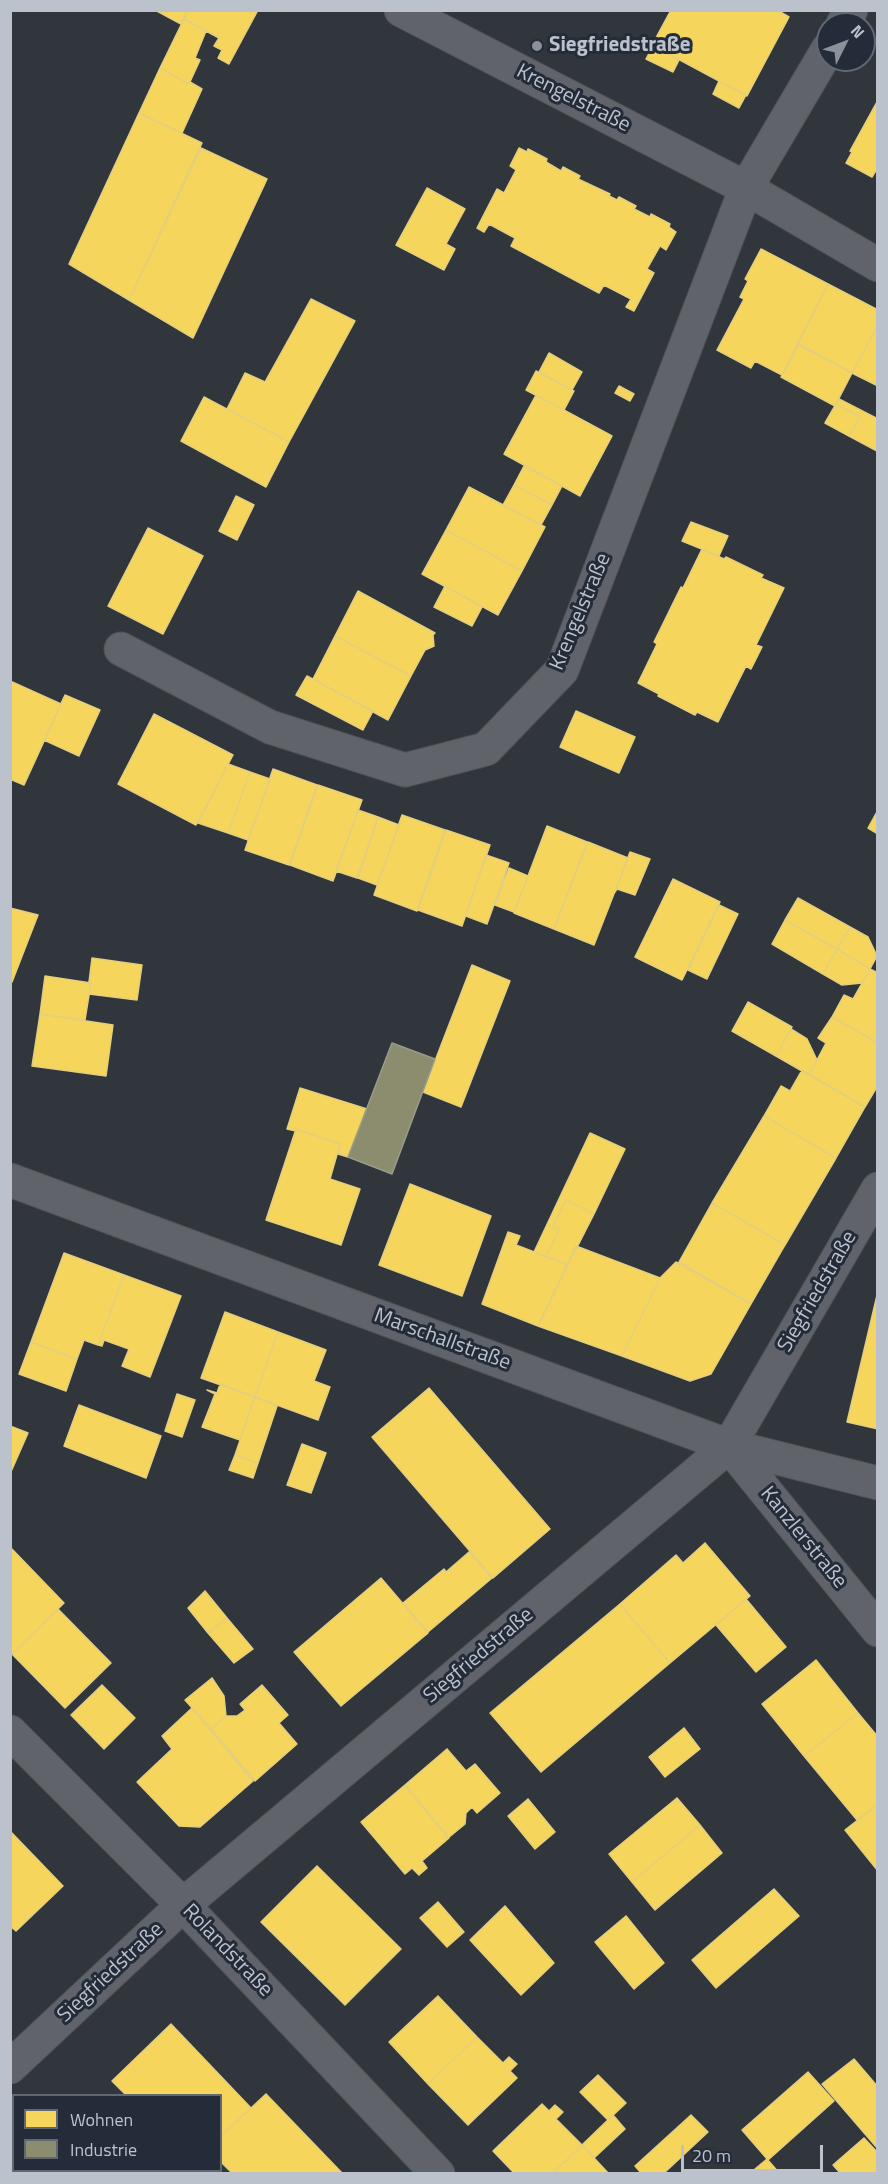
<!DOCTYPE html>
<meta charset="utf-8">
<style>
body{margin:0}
#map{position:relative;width:888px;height:2184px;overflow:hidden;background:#30363c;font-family:"Titillium Web",sans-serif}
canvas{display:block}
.frame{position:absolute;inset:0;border:12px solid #bbc2cc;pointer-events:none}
.legend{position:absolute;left:12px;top:2094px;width:210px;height:78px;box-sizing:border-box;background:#232c38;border:2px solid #606873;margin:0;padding:8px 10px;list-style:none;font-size:18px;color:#bbc2cc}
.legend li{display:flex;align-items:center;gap:12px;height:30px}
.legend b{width:30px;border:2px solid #606873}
.north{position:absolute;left:816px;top:12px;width:60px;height:60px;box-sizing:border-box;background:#232c38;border:2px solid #606873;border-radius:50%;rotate:48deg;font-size:16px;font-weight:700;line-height:24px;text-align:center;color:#bbc2cc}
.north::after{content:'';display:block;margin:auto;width:21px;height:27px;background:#8a919a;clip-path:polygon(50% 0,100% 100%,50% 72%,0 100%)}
.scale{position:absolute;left:681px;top:2145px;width:142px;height:27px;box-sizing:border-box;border:3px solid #bbc2cc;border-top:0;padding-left:8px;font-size:18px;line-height:21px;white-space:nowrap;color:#bbc2cc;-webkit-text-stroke:4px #232c38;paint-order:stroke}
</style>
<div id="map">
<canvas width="888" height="2184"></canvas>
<div class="frame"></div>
<ul class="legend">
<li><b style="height:16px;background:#f6d55c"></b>Wohnen</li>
<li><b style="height:16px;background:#8c8c6e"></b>Industrie</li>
</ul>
<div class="north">N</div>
<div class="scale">20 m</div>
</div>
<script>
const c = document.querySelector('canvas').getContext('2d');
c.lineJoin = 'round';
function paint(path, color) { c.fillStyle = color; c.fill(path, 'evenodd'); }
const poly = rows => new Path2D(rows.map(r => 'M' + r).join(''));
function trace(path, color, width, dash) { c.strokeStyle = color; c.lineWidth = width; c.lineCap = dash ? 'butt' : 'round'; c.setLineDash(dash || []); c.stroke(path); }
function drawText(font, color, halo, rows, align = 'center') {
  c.font = font + ' "Titillium Web",sans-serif'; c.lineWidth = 6; c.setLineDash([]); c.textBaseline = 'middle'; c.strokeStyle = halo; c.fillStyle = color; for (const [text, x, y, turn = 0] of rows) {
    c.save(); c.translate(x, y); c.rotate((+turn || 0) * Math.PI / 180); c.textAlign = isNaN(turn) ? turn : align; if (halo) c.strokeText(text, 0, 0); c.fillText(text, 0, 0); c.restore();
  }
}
const homes = poly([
 [155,10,188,10,181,24,155,10],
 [188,10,258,10,229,64,218,58,222,50,214,46,219,38,184,19,188,10],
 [671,10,777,10,789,17,747,96,652,45,671,10],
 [184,19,206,31,195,58,200,60,189,84,160,68,184,19],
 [653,46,679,60,673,72,646,59,653,46],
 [160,68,189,84,190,82,202,89,182,133,139,113,160,68],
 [719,81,746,95,739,108,713,94,719,81],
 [878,100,878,167,872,177,846,163,852,152,850,151,878,100],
 [139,113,202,143,129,300,69,264,139,113],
 [201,148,267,179,193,338,129,300,201,148],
 [519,148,527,152,528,149,547,159,546,162,561,171,563,167,580,176,578,179,610,194,609,196,617,200,619,197,636,206,634,209,650,217,651,214,670,224,669,227,676,232,666,250,660,246,647,269,654,273,634,311,626,307,631,299,604,285,599,293,511,246,515,238,489,224,484,232,477,228,497,189,504,193,516,170,510,166,519,148],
 [427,188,465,209,446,244,455,249,444,270,396,245,427,188],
 [761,249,828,284,782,375,755,361,751,368,717,350,744,299,740,297,748,281,745,279,761,249],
 [828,284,878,310,878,325,852,373,797,344,828,284],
 [311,299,355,321,289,442,227,409,245,373,265,382,311,299],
 [878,325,878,386,852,373,878,325],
 [799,344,852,373,835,406,781,377,799,344],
 [549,353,582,372,572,390,539,372,549,353],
 [536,371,574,391,564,410,526,390,536,371],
 [619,386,634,394,630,401,615,393,619,386],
 [536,395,612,436,580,496,504,454,536,395],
 [204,397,289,442,266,487,181,441,204,397],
 [839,399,878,419,877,451,849,436,860,417,836,404,839,399],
 [836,404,860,417,849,436,825,423,836,404],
 [524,466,562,486,552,505,514,485,524,466],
 [514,485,552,505,541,525,503,505,514,485],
 [469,487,545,527,522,571,446,530,469,487],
 [236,496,254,505,237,540,219,531,236,496],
 [691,522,728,536,719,556,682,541,691,522],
 [148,528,203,556,163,634,108,606,148,528],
 [446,530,522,571,498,615,422,574,446,530],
 [702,549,724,559,726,557,763,575,761,578,784,588,756,645,762,647,751,669,746,666,718,722,697,712,695,715,658,696,659,694,638,683,657,644,654,642,681,587,683,588,702,549],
 [445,586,482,607,472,626,434,607,445,586],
 [358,591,435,633,433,635,434,646,425,650,411,676,335,636,358,591],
 [335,636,411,676,388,720,313,679,335,636],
 [307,676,373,711,363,730,296,695,307,676],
 [10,681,61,704,24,785,10,779,10,681],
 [65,695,100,710,79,756,44,740,65,695],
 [576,711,635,737,619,773,560,747,576,711],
 [154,714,233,755,196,825,118,784,154,714],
 [228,764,250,772,228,833,198,823,228,764],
 [273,769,317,785,289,865,245,850,273,769],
 [250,772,270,779,248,840,228,833,250,772],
 [318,785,362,800,333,881,290,865,318,785],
 [358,810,378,817,357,878,336,871,358,810],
 [878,810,878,834,868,828,878,810],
 [402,815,445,830,417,911,374,895,402,815],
 [378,817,399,825,377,885,358,878,378,817],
 [547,826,587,842,554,929,514,913,547,826],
 [446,830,490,845,462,926,418,910,446,830],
 [588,842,628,858,594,945,554,929,588,842],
 [630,852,650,859,635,895,617,889,615,892,630,852],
 [486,855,509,863,487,924,466,916,486,855],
 [509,868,528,876,514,912,495,905,509,868],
 [673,879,720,902,682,980,635,957,673,879],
 [798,898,850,927,837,949,785,920,798,898],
 [719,905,738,914,707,979,688,970,719,905],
 [10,908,38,915,12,982,10,981,10,908],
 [785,920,837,949,823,974,772,944,785,920],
 [850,927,868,937,877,956,870,969,837,949,850,927],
 [837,949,870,969,862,983,842,985,823,974,837,949],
 [92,958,142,965,137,1000,89,994,91,983,89,982,92,958],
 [472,965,510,981,461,1107,423,1092,472,965],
 [870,969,878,973,878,1043,832,1017,844,995,853,999,870,969],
 [45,976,91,983,85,1020,40,1014,45,976],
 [748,1002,792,1027,776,1056,732,1031,748,1002],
 [40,1014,113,1025,106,1076,32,1066,40,1014],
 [832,1017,878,1043,878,1085,865,1107,809,1075,826,1043,818,1038,832,1017],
 [791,1029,807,1039,817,1060,809,1075,776,1056,791,1029],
 [802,1070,865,1107,836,1158,764,1116,781,1086,790,1091,802,1070],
 [300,1088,367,1109,348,1157,338,1154,340,1144,296,1129,296,1131,287,1129,300,1088],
 [764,1116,836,1158,785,1245,712,1203,764,1116],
 [296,1129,340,1144,330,1179,360,1189,341,1245,266,1220,296,1129],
 [590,1133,625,1149,594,1214,566,1200,553,1227,559,1230,546,1257,534,1252,590,1133],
 [410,1184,491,1216,462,1296,379,1265,410,1184],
 [566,1200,594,1214,568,1265,546,1257,559,1230,553,1227,566,1200],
 [712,1203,785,1245,751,1304,679,1262,712,1203],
 [508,1232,520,1236,516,1245,568,1265,538,1326,482,1304,508,1232],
 [576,1246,660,1278,622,1356,538,1326,576,1246],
 [64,1253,124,1275,98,1345,84,1340,77,1359,31,1342,64,1253],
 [676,1262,751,1304,711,1374,690,1381,622,1356,660,1278,676,1262],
 [124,1275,181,1296,150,1377,122,1366,129,1349,104,1340,102,1346,98,1345,124,1275],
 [878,1291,878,1429,847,1422,878,1291],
 [225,1312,278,1332,255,1397,201,1378,225,1312],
 [278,1332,326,1350,314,1381,330,1387,318,1420,255,1397,278,1332],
 [31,1342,77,1359,66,1391,19,1374,31,1342],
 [220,1384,255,1397,240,1440,202,1427,215,1394,207,1390,217,1393,220,1384],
 [429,1388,550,1529,493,1578,372,1437,429,1388],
 [177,1394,195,1400,182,1437,165,1431,177,1394],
 [255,1397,277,1406,258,1463,235,1455,255,1397],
 [79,1405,161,1436,146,1478,64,1446,79,1405],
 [10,1426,28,1433,10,1474,10,1426],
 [302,1444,326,1453,311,1493,287,1485,302,1444],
 [235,1455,258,1463,253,1478,229,1470,235,1455],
 [705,1543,750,1596,670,1663,620,1604,676,1555,683,1563,705,1543],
 [10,1547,64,1603,12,1654,10,1652,10,1547],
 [469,1552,492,1578,428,1632,403,1603,444,1569,446,1572,469,1552],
 [381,1578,428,1633,341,1706,294,1652,381,1578],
 [205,1591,227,1618,208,1633,188,1608,205,1591],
 [746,1599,786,1647,756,1672,716,1625,746,1599],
 [620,1604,670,1663,541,1772,490,1713,620,1604],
 [58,1609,111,1663,65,1708,12,1654,58,1609],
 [227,1618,253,1649,234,1663,208,1633,227,1618],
 [816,1660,858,1713,804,1756,762,1704,816,1660],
 [212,1678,224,1696,226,1716,211,1729,185,1700,212,1678],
 [102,1685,135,1718,104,1749,71,1715,102,1685],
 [262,1685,288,1715,279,1723,297,1744,255,1781,211,1729,226,1716,237,1716,245,1710,240,1704,262,1685],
 [192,1708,253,1781,200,1827,179,1826,137,1782,172,1749,162,1736,192,1708],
 [858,1713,878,1737,878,1804,857,1820,804,1756,858,1713],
 [684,1728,700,1749,665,1777,649,1757,684,1728],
 [447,1749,466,1771,475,1764,500,1793,477,1813,472,1807,466,1813,465,1824,448,1838,405,1785,447,1749],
 [405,1785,449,1838,422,1861,427,1868,419,1875,412,1868,405,1874,361,1822,405,1785],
 [677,1798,700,1825,632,1882,609,1854,677,1798],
 [528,1799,555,1832,535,1849,508,1816,528,1799],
 [878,1804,878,1871,845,1830,878,1804],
 [700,1825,722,1853,655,1910,632,1882,700,1825],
 [10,1831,63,1886,16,1931,10,1926,10,1831],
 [317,1866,401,1949,345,2005,261,1922,317,1866],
 [774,1889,799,1916,716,1988,692,1960,774,1889],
 [438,1902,464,1932,447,1947,420,1918,438,1902],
 [505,1906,554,1963,521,1995,470,1940,505,1906],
 [626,1916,664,1963,634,1989,595,1942,626,1916],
 [438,1996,477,2037,428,2084,389,2042,438,1996],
 [171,2024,251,2108,220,2137,220,2096,127,2096,112,2081,171,2024],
 [477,2037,503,2063,509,2057,517,2064,510,2071,517,2078,468,2125,428,2084,477,2037],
 [854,2059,878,2087,878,2149,822,2084,854,2059],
 [808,2072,834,2101,768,2160,742,2130,808,2072],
 [598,2075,626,2103,608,2120,580,2092,598,2075],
 [266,2094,343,2174,233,2174,220,2161,220,2137,266,2094],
 [542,2104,549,2111,555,2105,563,2112,556,2119,582,2145,552,2174,515,2174,493,2151,542,2104],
 [613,2115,625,2129,594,2158,582,2145,613,2115],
 [691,2115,708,2132,663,2174,642,2174,635,2166,691,2115],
 [864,2138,878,2153,878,2174,841,2174,833,2165,864,2138],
 [582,2145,609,2174,552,2174,582,2145],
 [14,2158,14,2170,37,2170,40,2174,10,2174,10,2161,14,2158],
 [767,2159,780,2174,749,2174,767,2159]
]);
paint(homes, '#f6d55c');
trace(homes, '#e4cf7e', 1.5);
const industry = poly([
 [392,1043,435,1059,392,1174,348,1157,392,1043]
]);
paint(industry, '#8c8c6e');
trace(industry, '#9a9c8a', 1.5);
const minor = poly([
 [401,10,746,188,878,265],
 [843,24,851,10],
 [121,649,270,727,405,770,486,749,562,670,746,188,828,49],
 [10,1180,729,1446,878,1483],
 [729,1446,878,1630],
 [10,1732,183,1905,438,2174],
 [10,2067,183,1905,729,1446,878,1189]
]);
trace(minor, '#4e5257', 35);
trace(minor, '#60646a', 33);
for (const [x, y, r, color] of [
 [537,46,6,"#8a919a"]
]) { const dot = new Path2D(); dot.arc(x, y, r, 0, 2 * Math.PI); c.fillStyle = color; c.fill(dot); trace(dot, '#232c38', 2); }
drawText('bold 21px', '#bbc2cc', '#232c38', [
 ["Siegfriedstraße",549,46]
], 'left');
drawText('21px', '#bbc2cc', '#232c38', [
 ["Krengelstraße",573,99,27],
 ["Krengelstraße",581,612,-67],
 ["Siegfriedstraße",818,1292,-60],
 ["Marschallstraße",442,1340,20],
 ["Kanzlerstraße",803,1538,51],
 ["Siegfriedstraße",479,1656,-40],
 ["Rolandstraße",227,1951,46],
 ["Siegfriedstraße",111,1973,-43]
]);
</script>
